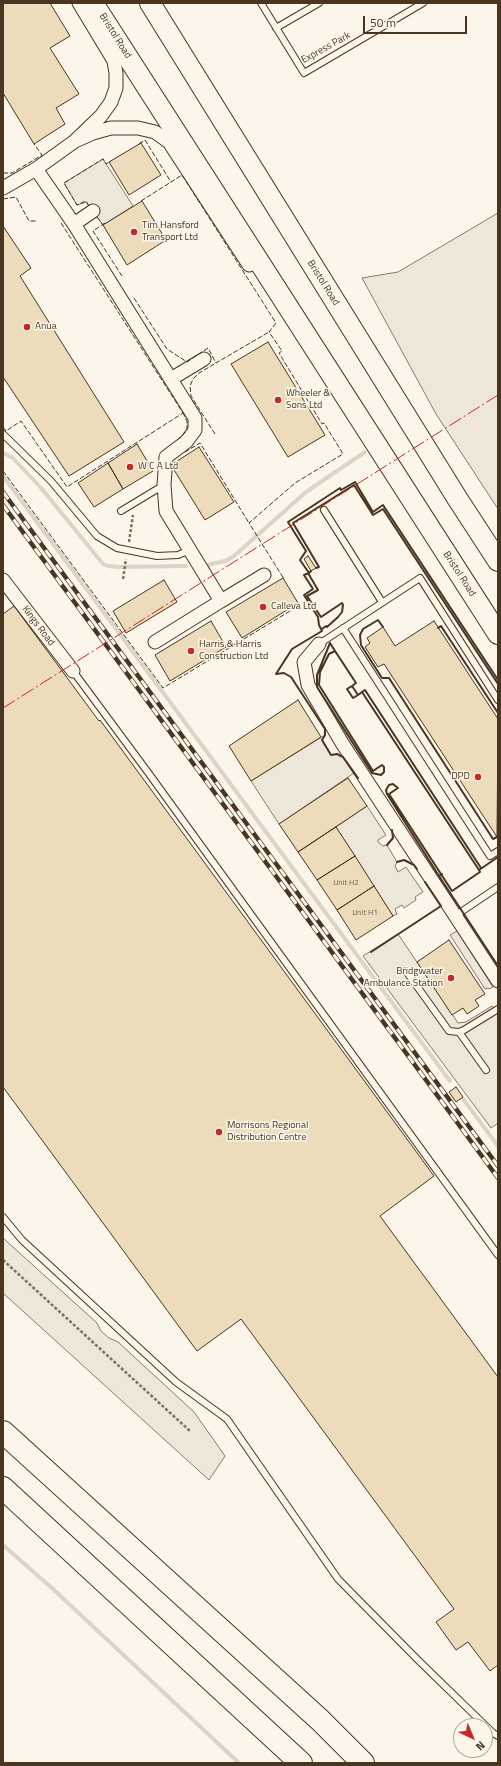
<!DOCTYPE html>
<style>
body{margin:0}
#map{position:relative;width:501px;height:1766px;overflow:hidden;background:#fbf6e9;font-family:"Titillium Web",sans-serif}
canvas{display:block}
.frame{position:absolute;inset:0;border:4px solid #4a3520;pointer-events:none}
.north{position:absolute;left:453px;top:1718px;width:40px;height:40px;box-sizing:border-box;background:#fbf6e9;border:1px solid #b4a999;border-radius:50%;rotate:136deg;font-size:11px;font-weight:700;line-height:16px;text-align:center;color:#4a3520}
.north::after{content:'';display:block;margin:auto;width:14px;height:18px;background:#c62828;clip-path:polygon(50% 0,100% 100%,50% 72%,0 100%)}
.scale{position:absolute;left:363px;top:16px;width:104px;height:18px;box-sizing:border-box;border:2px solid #4a3520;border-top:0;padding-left:5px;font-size:12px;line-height:14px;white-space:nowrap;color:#4a3520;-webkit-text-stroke:3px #fbf6e9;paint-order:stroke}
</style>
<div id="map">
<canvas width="501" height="1766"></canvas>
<div class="frame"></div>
<div class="north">N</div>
<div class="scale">50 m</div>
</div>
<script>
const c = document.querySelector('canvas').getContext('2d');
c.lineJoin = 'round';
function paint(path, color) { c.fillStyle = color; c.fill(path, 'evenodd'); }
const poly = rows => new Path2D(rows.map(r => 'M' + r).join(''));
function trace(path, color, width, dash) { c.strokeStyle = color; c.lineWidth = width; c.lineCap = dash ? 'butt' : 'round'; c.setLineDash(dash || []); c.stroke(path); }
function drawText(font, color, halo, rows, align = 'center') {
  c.font = font + ' "Titillium Web",sans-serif'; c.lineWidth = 3; c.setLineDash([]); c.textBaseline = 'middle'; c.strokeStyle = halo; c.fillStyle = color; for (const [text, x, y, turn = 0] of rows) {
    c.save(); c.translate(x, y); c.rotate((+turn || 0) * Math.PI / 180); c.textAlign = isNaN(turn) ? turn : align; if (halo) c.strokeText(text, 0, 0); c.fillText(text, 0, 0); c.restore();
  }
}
const green = poly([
 [498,213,498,509,436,414,362,278,398,272,498,213],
 [457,931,493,987,489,989,488,988,485,989,450,935,457,931]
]);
paint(green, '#ede6d9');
trace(green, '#887966', 1);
const parking = poly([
 [103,159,133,206,103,225,86,202,77,205,64,183,103,159],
 [325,735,322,740,331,755,337,754,343,757,354,773,279,824,251,781,325,735],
 [367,806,386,835,378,840,378,842,383,846,387,845,397,862,395,866,398,872,406,867,423,892,415,897,416,900,404,908,402,905,395,909,397,914,393,916,336,827,367,806],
 [398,934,458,1023,466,1022,492,1006,498,1014,498,1123,491,1128,363,956,398,934],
 [3,1238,97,1323,101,1331,109,1338,118,1342,194,1412,225,1456,209,1480,3,1293,3,1238]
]);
paint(parking, '#ede7d9');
trace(parking, '#887966', 1);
trace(poly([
 [3,453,13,458,42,489,103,564,108,566,118,567,186,566],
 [3,476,450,1081],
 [208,565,225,561,234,556,306,492,365,452],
 [463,1099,498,1146],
 [3,1545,53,1589,239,1763]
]), '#dcd4c6', 4);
const building = poly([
 [3,3,50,3,70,36,50,48,79,94,56,108,65,124,34,144,3,93,3,3],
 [141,143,161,175,129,195,109,162,141,143],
 [142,201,166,240,127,265,103,225,142,201],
 [3,226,31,268,20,276,124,442,69,476,3,377,3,226],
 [268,342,325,435,288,457,231,364,268,342],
 [137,444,153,471,123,489,108,463,137,444],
 [199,447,234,502,205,520,171,465,199,447],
 [108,463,123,489,94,507,78,483,108,463],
 [308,556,316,568,311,571,304,559,308,556],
 [283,578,298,603,242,638,226,612,283,578],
 [164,580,177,602,126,633,113,611,164,580],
 [14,606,99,721,100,720,434,1176,380,1216,498,1377,498,1665,490,1671,468,1642,456,1650,436,1622,454,1609,241,1319,197,1351,3,1087,3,614,14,606],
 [211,621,226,647,170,681,155,655,211,621],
 [434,621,498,719,497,837,384,664,378,667,365,647,370,643,367,638,383,627,395,646,434,621],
 [298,700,321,737,251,781,229,746,298,700],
 [348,778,367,806,298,852,279,824,348,778],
 [336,827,355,856,317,880,298,852,336,827],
 [355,856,374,886,337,910,317,880,355,856],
 [374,886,393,916,356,940,337,910,374,886],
 [449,940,485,994,475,1000,479,1006,467,1014,463,1008,452,1015,417,962,449,940],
 [456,1087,463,1097,456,1102,449,1092,456,1087]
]);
paint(building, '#ecdcbc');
trace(building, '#4a3520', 1);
const service = poly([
 [261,3,304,73,423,3],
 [276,28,319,3],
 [3,434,51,481,97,536,117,548,157,556,178,555,190,550],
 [324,510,382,602],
 [121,511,164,485],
 [343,628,490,856,498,851],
 [319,644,420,578,498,700],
 [73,671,147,771,498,1255],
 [455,916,498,887],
 [406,971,449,1031,459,1032,464,1030,498,1009],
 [459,1032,486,1070],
 [3,1217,22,1240,176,1382,227,1419,338,1579,417,1659,493,1733,498,1736]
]);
const minor = poly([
 [75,141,93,133,111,128,138,128,155,132,169,142,249,265],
 [36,169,74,224],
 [3,188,36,169,75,141,101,116,111,102,116,88,116,73,114,61,79,3],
 [93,211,74,224,195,418,195,430,186,442,166,457,164,485,166,511,221,601,264,575],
 [171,379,204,359],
 [3,580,73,671],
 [155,642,221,601],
 [319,644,304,662,308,685,342,743,498,981]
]);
const primary = poly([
 [93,3,498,634],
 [150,3,457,498,498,561]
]);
const motorway = poly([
 [3,1432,320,1720,363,1763],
 [3,1488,301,1763]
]);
trace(service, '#4a3520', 8);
trace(minor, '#4a3520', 15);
trace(primary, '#4a3520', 22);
trace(motorway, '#4a3520', 24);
trace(poly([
 [129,542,133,515],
 [123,579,126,559],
 [3,1260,190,1431]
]), '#7f6f5c', 2.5, [3, 2]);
trace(service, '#fbf6e9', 6);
trace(minor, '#fbf6e9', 13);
trace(primary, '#fbf6e9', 20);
trace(motorway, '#fbf6e9', 22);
const rail = poly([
 [3,492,498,1166],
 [3,505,498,1178]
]);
trace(rail, '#4a3520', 4.5);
trace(rail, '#fbf6e9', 3, [9]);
trace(poly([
 [139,144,145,140,171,182,182,175,276,323,269,332,282,351,279,353,322,424,324,423,343,454,295,483,249,523,284,579],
 [3,173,12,173,42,155,34,144],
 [3,199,16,197,29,221,37,221],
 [141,201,171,182],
 [89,206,86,201,77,205,64,183,103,159,106,164,111,161],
 [97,217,103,225],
 [105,223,93,231,122,276],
 [134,298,167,349,187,362,208,348,216,363,269,332],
 [3,427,6,431,21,421,67,487,183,413,61,223],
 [215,434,191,396,190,386,193,379,199,373,216,363],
 [177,440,184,434,187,430,187,421,183,413],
 [185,452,200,443,249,523],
 [3,471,163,688,300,605,297,601]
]), '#4a3520', 1, [5, 2]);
trace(poly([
 [316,568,319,567,293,523,354,485,373,515,383,509,498,684],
 [311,571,309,573,300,560,306,551,288,522,340,488,341,490,355,482,373,512,383,505,498,680],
 [308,573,318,590,307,596,321,617,342,603,343,605,342,612,338,617,327,627,326,626,322,629],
 [309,573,304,575,313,589,304,595,318,617,319,625,322,631,292,649,276,674,284,673,291,677,325,729,325,735,322,740,331,755,337,754,343,757,358,778],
 [383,627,378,620,363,629,360,635,361,645,382,678,389,678,493,839,497,837],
 [438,628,441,626,498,713],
 [330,643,335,651,329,654,320,672,319,685,373,771,382,765,384,767,384,772,381,775,372,773,317,687,317,675,330,643],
 [335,651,356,683,352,686,358,695,362,692],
 [352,686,347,689,353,698,358,695],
 [365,690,362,692,479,870],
 [365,690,481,868],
 [387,845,393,838,392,830],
 [397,862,404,860,414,865,417,869],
 [442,874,439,876,387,794,386,790,389,785,393,784,398,788,389,794,452,891,480,872,479,870,498,857],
 [439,876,498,966],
 [371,952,441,906,425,882]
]), '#4a3520', 2);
trace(poly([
 [3,708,498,395]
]), '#c62828', 1, [14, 3, 2, 3]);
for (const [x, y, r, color] of [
 [134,232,4,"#c62828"],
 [27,327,4,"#c62828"],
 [278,400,4,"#c62828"],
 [130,467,4,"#c62828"],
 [263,607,4,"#c62828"],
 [191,651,4,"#c62828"],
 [478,777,4,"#c62828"],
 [451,978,4,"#c62828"],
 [219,1132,4,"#c62828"]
]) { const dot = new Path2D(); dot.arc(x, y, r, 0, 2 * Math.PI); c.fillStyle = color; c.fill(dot); trace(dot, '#fbf6e9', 1.5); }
drawText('8px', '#725f47', null, [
 ["Unit H2",346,883],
 ["Unit H1",365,913]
]);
drawText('10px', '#4a3520', '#fbf6e9', [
 ["Bristol Road",115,36,58],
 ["Express Park",326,48,-29],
 ["Bristol Road",323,283,58],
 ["Bristol Road",459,574,57],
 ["Kings Road",38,626,53]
]);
drawText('10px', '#4a3520', '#fbf6e9', [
 ["Tim Hansford",142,226],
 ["Transport Ltd",142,238],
 ["Anua",35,327],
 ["Wheeler &",286,394],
 ["Sons Ltd",286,406],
 ["W C A Ltd",138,467],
 ["Calleva Ltd",271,607],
 ["Harris & Harris",199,645],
 ["Construction Ltd",199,657],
 ["DPD",470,777,"right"],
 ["Bridgwater",443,972,"right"],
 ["Ambulance Station",443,984,"right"],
 ["Morrisons Regional",227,1126],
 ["Distribution Centre",227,1138]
], 'left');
</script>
